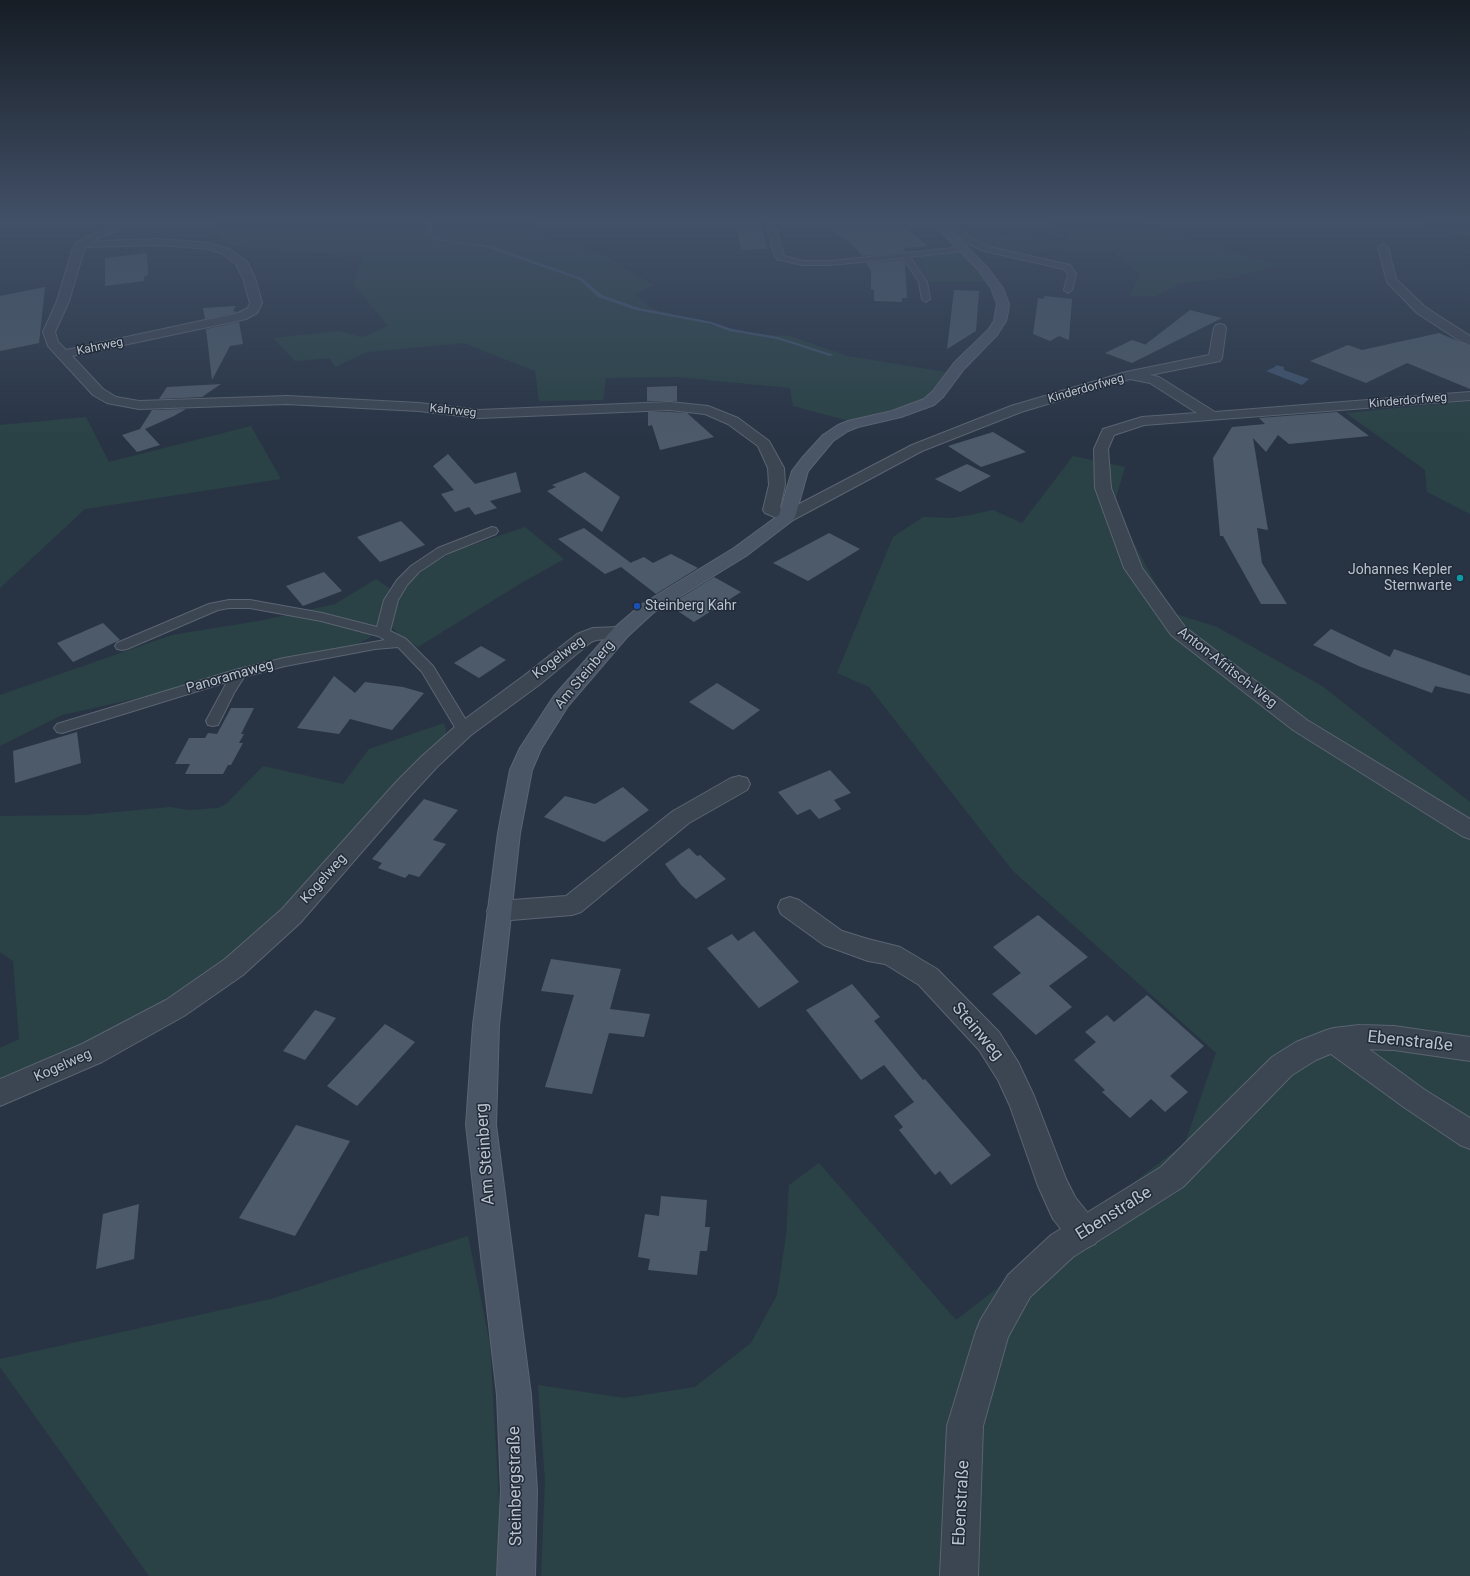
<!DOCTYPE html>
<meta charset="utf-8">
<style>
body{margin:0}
canvas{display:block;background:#283444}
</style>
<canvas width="1470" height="1576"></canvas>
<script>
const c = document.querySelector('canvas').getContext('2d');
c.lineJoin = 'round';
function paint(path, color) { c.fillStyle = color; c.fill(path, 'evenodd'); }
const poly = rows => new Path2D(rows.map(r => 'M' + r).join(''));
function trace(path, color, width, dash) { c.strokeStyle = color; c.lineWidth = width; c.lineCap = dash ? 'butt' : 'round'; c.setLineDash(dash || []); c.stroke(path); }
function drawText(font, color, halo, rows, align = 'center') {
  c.font = font + ' Roboto,sans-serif'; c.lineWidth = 3; c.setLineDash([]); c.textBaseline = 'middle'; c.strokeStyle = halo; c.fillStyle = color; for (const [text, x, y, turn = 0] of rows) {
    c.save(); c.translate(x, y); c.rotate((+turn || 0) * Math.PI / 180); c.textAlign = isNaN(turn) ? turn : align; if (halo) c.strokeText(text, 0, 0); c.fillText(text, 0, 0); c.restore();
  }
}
paint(poly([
 [224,221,528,221,534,236,601,254,653,285,635,294,650,308,744,334,790,336,847,356,946,372,929,396,892,411,849,421,793,406,790,388,676,377,606,378,603,400,539,401,535,371,464,343,367,352,335,367,330,358,295,361,273,338,338,331,363,337,388,326,353,284,363,257,233,246,211,234],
 [1037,221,1138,221,1155,230,1279,265,1232,278,1180,284,1156,296,1130,296,1140,275,1113,251,1084,252,1050,248,1028,255,990,248,968,233,1064,241,1076,232,1061,224],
 [1424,221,1470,221,1470,236,1453,235,1426,225],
 [953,252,962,255,987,282,929,282,915,261,916,258,921,256],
 [1470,401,1470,514,1427,492,1425,470,1346,413],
 [86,417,109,462,251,426,281,479,85,509,0,588,0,425],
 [1073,456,1125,467,1116,498,1125,526,1153,579,1176,614,1217,627,1322,686,1470,802,1470,1576,541,1576,545,1481,538,1385,624,1398,695,1387,751,1343,777,1295,786,1236,789,1185,819,1163,956,1320,1185,1143,1216,1053,1013,871,869,687,837,673,893,537,923,517,953,518,970,515,993,510,1022,523],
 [525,527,564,559,518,585,418,647,401,637,391,626,399,594,414,578,430,565,455,551],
 [376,579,389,588,391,594,380,622,369,638,356,645,287,657,170,691,62,715,0,746,0,695,172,635,264,620,335,604],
 [444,723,446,729,445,737,285,913,171,1003,0,1084,0,1048,19,1039,13,961,0,952,0,816,84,815,170,807,189,810,218,808,226,804,263,766,343,784,369,749],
 [468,1236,490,1344,500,1517,496,1576,149,1576,0,1367,0,1359,271,1299]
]), '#2a4245');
paint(poly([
 [1276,365,1284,367,1284,370,1309,379,1302,385,1266,371,1275,367]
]), '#3e536c');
paint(poly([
 [427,221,431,221,431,226,436,229,430,234,437,238,491,246,582,278,602,295,639,308,712,322,732,329,778,337,834,355,830,356,777,339,729,331,711,324,636,310,598,297,580,280,489,248,435,240,425,234,431,229,427,226,427,221]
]), '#3e536c');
paint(poly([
 [735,221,760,221,767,249,741,250],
 [820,221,897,221,928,246,904,248,905,252,862,256,855,247],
 [147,253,148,275,144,277,144,281,105,286,105,258],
 [902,260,905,264,907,298,902,298,902,302,874,301,874,290,871,289,871,270,866,263],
 [45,287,39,343,0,351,0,296],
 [954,290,979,291,976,331,947,349],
 [1044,296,1072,299,1069,340,1059,336,1050,341,1033,334,1038,298,1044,299],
 [236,306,233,311,237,312,205,319,203,308],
 [1190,310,1222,318,1132,363,1105,353,1132,340,1147,345,1146,344],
 [239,322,243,344,230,346,212,380,206,329],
 [1439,333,1470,346,1470,389,1407,363,1366,383,1310,361,1348,345,1362,350],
 [221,384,202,397,159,399,167,387],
 [677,386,677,401,647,401,647,387],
 [186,409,174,416,145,429,160,445,137,452,122,435,140,429,152,410],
 [648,412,670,412,687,413,714,437,660,450,652,425,648,426],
 [1337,412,1369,436,1289,444,1278,435,1266,452,1253,438,1268,530,1257,528,1262,563,1287,604,1261,604,1223,536,1220,536,1213,458,1232,427,1265,424,1259,418],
 [993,432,1026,452,981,467,948,446],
 [448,454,475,484,516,472,521,492,490,501,497,508,475,515,469,507,455,512,441,494,454,490,433,466],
 [967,464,991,476,960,492,935,479],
 [585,472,620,497,602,532,547,491,556,487,552,485],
 [401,521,425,545,380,562,357,537],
 [584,528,631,563,630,563,644,557,653,563,671,554,698,568,656,594,621,567,605,574,558,539],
 [829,533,860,549,808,581,773,563],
 [324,572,342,591,303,606,286,586],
 [714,577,741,592,694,622,669,605],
 [103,623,120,640,73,662,57,643],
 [1331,629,1390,657,1394,649,1470,676,1470,694,1435,686,1432,693,1361,667,1313,645],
 [481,646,506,660,479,678,454,663],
 [334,676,355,693,365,682,403,687,424,693,392,730,350,719,339,734,297,728],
 [717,683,760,710,733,730,689,702],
 [231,708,254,708,241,734,244,734,239,743,243,743,231,765,228,765,223,774,185,774,190,764,175,764,189,738,205,738,208,733,217,734],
 [77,732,81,763,15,783,13,751],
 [830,770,851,793,834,800,841,809,819,819,810,809,797,815,778,792],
 [623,787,649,810,604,842,544,817,565,796,595,804],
 [424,799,458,810,433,840,446,844,419,877,409,874,405,878,378,868,382,863,372,859],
 [689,848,697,856,700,855,726,879,696,899,681,885,665,864],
 [1038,915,1088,957,1049,986,1072,1007,1036,1035,992,994,1021,973,993,947],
 [754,931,799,982,759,1008,707,948,732,934,738,941],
 [551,959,621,969,610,1009,650,1014,644,1037,609,1033,592,1094,545,1087,574,995,541,991],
 [852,984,880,1017,874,1021,923,1080,925,1079,991,1155,951,1185,940,1171,935,1175,899,1130,903,1127,894,1116,914,1102,884,1065,861,1080,806,1010],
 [1147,995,1204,1046,1170,1076,1188,1092,1165,1112,1151,1099,1130,1118,1102,1092,1105,1090,1074,1060,1096,1042,1085,1032,1107,1015,1114,1022],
 [315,1010,336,1018,305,1060,283,1051],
 [385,1024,415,1042,357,1106,327,1086],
 [296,1125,350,1141,295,1236,239,1218],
 [661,1196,707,1200,705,1227,710,1227,707,1251,700,1251,697,1275,648,1270,650,1259,638,1257,645,1214,659,1216],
 [139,1204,134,1259,96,1269,103,1214]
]), '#4c5a69');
const service = poly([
 [130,221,140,221,90,242,84,246,78,246,77,244,84,238,130,221],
 [937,223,955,224,973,239,989,247,1070,265,1076,274,1072,290,1068,293,1064,290,1068,274,1064,269,984,251,967,243,950,228,937,227,937,223],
 [769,226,772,226,776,228,784,256,803,261,830,261,963,247,967,249,963,251,910,257,927,282,930,299,926,302,922,299,919,282,903,258,830,265,803,265,781,260,778,260,774,254,768,228,769,226],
 [492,527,496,528,498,531,496,534,446,554,419,572,407,585,398,600,390,631,406,639,433,666,472,730,469,734,464,735,459,734,422,672,398,647,375,649,285,666,244,677,234,693,218,725,213,726,208,725,206,721,227,682,62,733,57,732,54,728,57,724,235,670,284,658,385,640,378,636,321,621,250,608,229,608,218,610,127,649,122,650,117,649,115,646,117,643,209,604,229,600,250,600,322,613,377,627,384,600,397,580,411,566,438,548,492,527]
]);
const minor = poly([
 [159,239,210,243,231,250,247,262,255,278,262,303,257,313,246,319,72,356,103,389,116,397,139,401,287,396,419,403,479,410,670,402,708,406,738,418,769,441,784,468,785,485,780,508,786,511,912,445,1011,406,1126,372,1209,355,1214,328,1216,325,1220,324,1224,325,1226,328,1222,358,1220,361,1150,375,1159,377,1215,412,1470,392,1470,400,1144,425,1114,435,1108,449,1111,488,1142,568,1185,627,1307,720,1470,819,1470,839,1462,836,1293,730,1171,635,1124,568,1095,488,1094,449,1103,429,1142,417,1197,413,1150,383,1130,379,1021,412,922,451,793,520,787,522,765,513,763,510,769,485,768,468,758,446,728,424,705,414,670,410,479,418,419,411,287,404,139,409,107,403,93,395,48,346,43,332,57,301,72,251,77,242,159,239],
 [159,245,209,249,223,254,236,264,243,278,250,303,248,308,238,313,66,350,58,342,55,332,69,301,85,247,159,245],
 [1383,244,1388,247,1396,279,1425,307,1470,336,1470,345,1460,341,1417,313,1387,282,1378,247,1383,244],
 [620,627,627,629,629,633,627,637,596,640,591,642,539,685,471,735,437,767,413,793,300,923,243,975,184,1016,102,1062,0,1106,0,1079,82,1044,166,1000,225,959,282,909,397,781,421,757,457,725,525,675,577,634,593,628,620,627],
 [739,776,747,778,750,784,747,790,689,823,581,912,572,915,499,921,490,918,487,911,490,904,499,901,566,896,673,811,731,778,739,776],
 [790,897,799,900,842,931,868,939,900,947,937,969,999,1032,1018,1062,1034,1096,1066,1179,1075,1197,1095,1222,1100,1233,1095,1244,1084,1249,1073,1244,1053,1219,1038,1186,1010,1106,998,1080,979,1050,919,985,885,964,868,961,824,945,781,914,778,907,781,900,790,897],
 [1334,1028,1344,1031,1425,1090,1470,1118,1470,1149,1460,1145,1405,1108,1324,1049,1320,1040,1324,1031,1334,1028]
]);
const tertiary = poly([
 [1359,1025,1394,1026,1470,1037,1470,1061,1394,1050,1359,1049,1335,1052,1316,1060,1292,1075,1183,1187,1073,1257,1030,1297,1008,1337,983,1426,978,1576,940,1576,947,1426,976,1331,981,1319,1008,1275,1051,1235,1161,1167,1272,1057,1296,1042,1324,1031,1334,1028,1359,1025]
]);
const secondary = poly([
 [931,221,941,221,987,267,1003,288,1009,304,1008,312,1006,321,997,335,964,369,943,397,934,405,901,417,858,427,848,431,833,441,808,471,795,517,793,520,746,556,653,613,627,637,568,706,541,749,532,770,520,833,499,1025,496,1125,531,1395,537,1491,535,1576,497,1576,501,1491,497,1395,466,1125,473,1025,498,833,510,770,520,748,554,696,613,629,641,605,734,548,779,515,792,471,802,458,823,435,838,425,848,421,892,411,924,399,933,391,954,363,988,330,994,321,997,304,991,288,979,271,931,221]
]);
trace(service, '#5b6471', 2);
trace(minor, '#5b6471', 2);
trace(tertiary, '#5b6471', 2);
trace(secondary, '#5b6471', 2);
paint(service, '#3c4653');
paint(minor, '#3c4653');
paint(tertiary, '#3c4653');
paint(secondary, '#4a5566');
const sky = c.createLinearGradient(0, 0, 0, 441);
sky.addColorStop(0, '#161d25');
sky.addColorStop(0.5, '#425067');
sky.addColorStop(1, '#42506700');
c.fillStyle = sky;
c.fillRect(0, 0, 1470, 441);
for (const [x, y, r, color] of [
 [1460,578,4,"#0f9aa8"],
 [637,606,4,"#1a4fb4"]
]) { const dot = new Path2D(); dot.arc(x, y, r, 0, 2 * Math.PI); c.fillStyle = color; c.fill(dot); trace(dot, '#212b39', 1.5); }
drawText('12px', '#bac2cd', '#212b39', [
 ["Kahrweg",100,347,-12],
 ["Kinderdorfweg",1086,389,-16],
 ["Kinderdorfweg",1408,401,-5],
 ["Kahrweg",453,411,6]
]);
drawText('14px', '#bac2cd', '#212b39', [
 ["Johannes Kepler",1452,570],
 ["Sternwarte",1452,586],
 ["Steinberg Kahr",645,606,"left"]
], 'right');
drawText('14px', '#bac2cd', '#212b39', [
 ["Kogelweg",559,658,-37],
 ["Anton-Afritsch-Weg",1227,668,38],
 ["Am Steinberg",585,675,-50],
 ["Panoramaweg",230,677,-16],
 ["Kogelweg",324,879,-48],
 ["Kogelweg",63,1066,-24]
]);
drawText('17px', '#bac2cd', '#212b39', [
 ["Steinweg",977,1032,50],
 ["Ebenstraße",1410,1042,6],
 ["Am Steinberg",486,1154,-94],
 ["Ebenstraße",1114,1214,-32],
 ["Steinbergstraße",516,1486,-91],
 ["Ebenstraße",962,1503,-87]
]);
</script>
